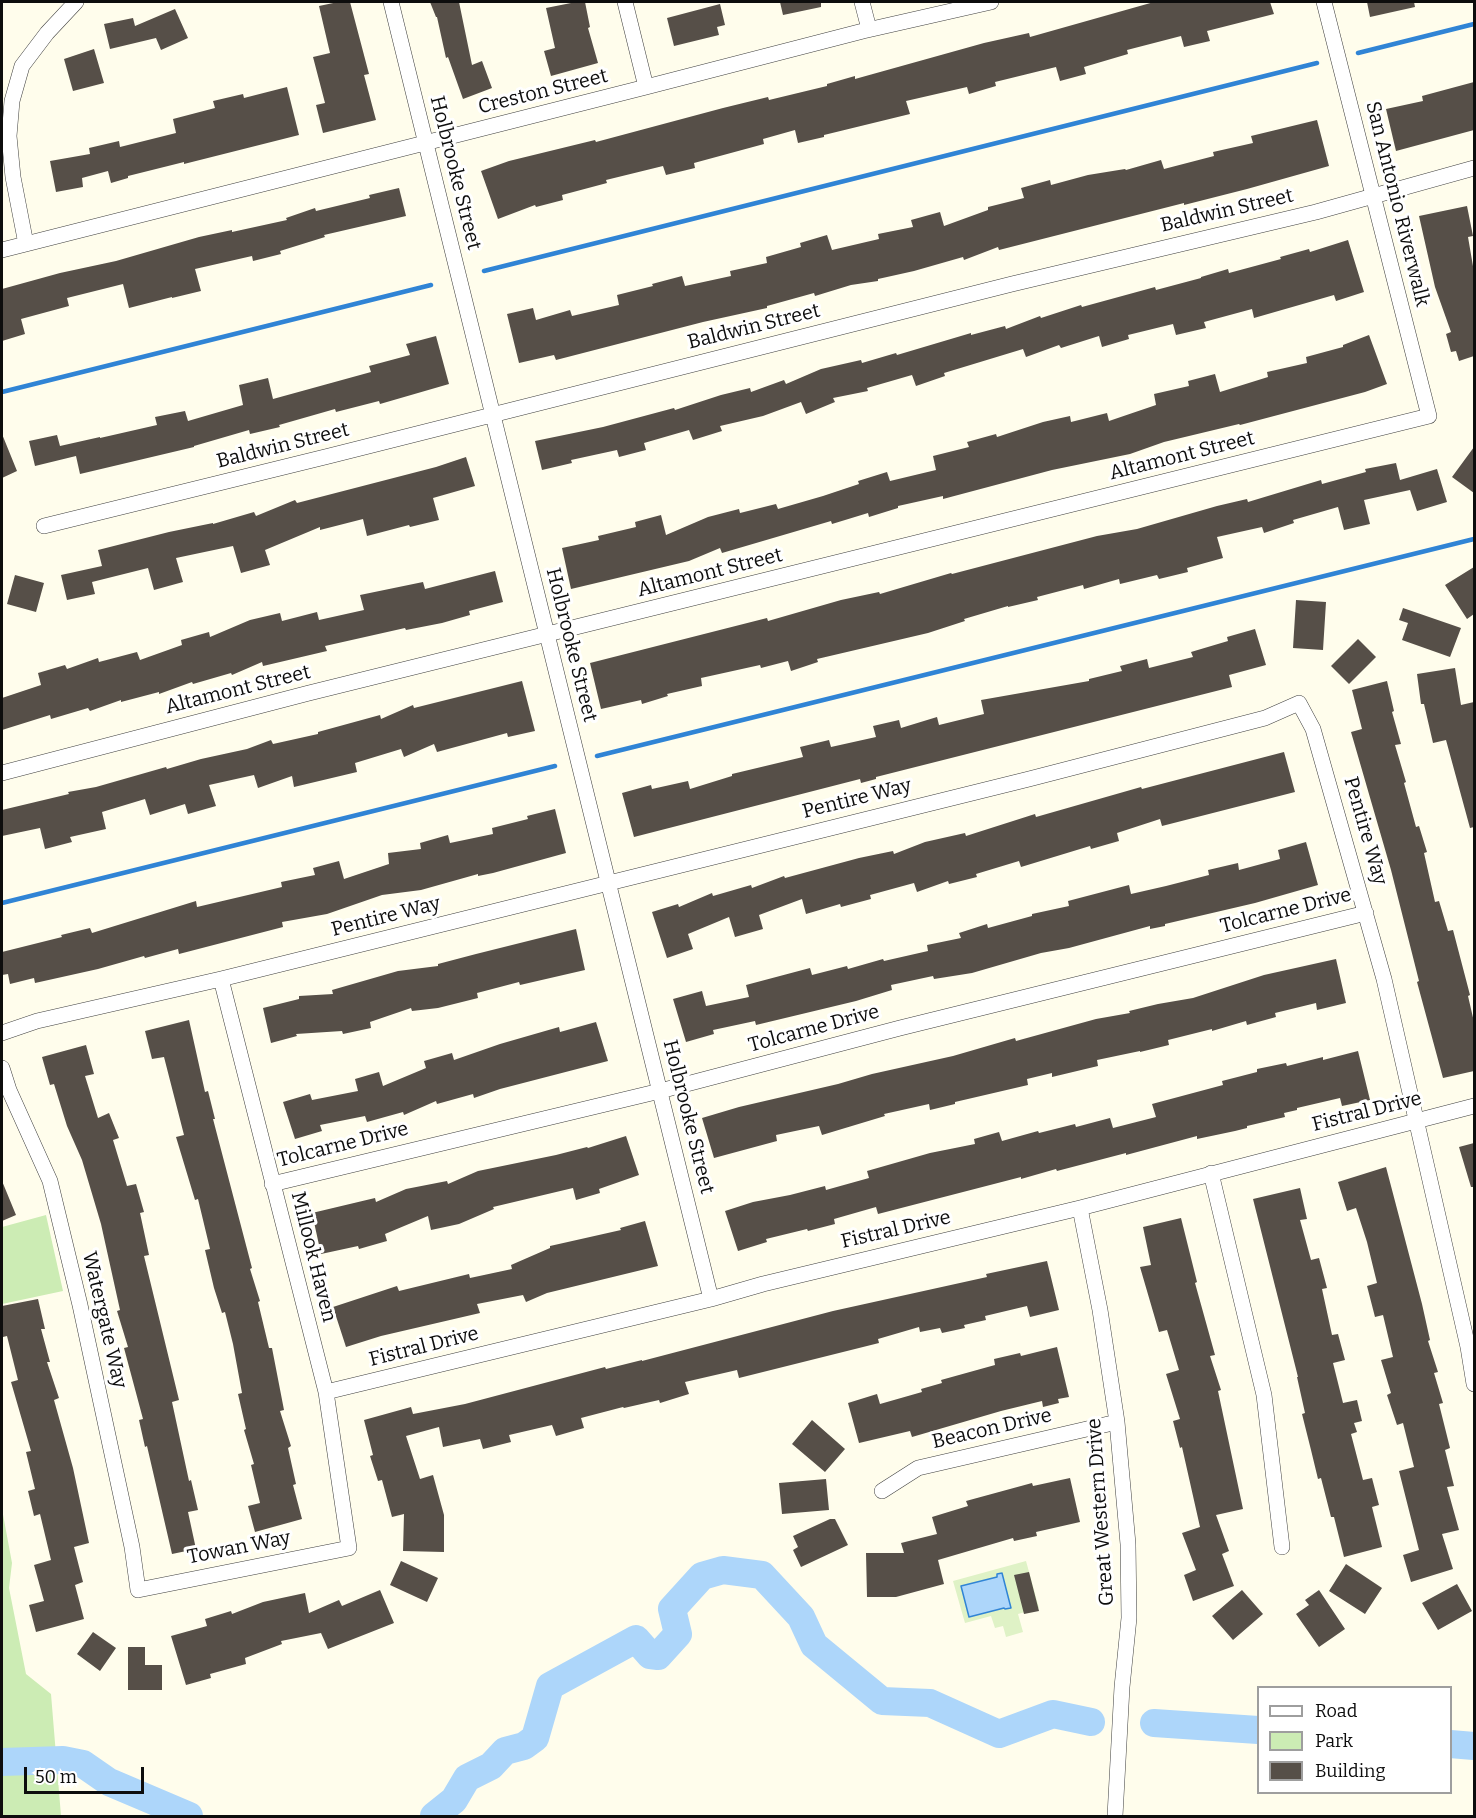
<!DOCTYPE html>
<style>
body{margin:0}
#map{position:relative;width:1476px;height:1818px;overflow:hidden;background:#fffdec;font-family:Bitter,serif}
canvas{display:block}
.frame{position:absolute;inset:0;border:3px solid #0d0d0d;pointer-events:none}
.legend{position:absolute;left:1257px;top:1686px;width:195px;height:108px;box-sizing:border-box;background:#fff;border:2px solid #9e9e9e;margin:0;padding:8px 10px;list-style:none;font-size:18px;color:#0d0d0d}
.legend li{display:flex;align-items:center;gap:12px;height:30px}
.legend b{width:30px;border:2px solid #9e9e9e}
.scale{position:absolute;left:24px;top:1767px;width:120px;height:27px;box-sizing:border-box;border:3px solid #0d0d0d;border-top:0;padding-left:8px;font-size:18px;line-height:21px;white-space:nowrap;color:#0d0d0d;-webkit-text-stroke:4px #fff;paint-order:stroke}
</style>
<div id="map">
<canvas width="1476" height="1818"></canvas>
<div class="frame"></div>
<ul class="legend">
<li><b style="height:8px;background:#fff"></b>Road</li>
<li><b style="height:16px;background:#ccecb4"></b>Park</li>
<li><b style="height:16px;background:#564f48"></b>Building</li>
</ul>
<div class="scale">50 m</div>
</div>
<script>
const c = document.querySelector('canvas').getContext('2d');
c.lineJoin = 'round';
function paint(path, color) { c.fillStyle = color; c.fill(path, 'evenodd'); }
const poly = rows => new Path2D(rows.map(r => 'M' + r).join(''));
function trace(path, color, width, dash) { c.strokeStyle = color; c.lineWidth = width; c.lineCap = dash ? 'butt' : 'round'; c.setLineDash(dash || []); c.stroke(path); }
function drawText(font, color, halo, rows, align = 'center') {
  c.font = font + ' Bitter,serif'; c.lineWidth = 6; c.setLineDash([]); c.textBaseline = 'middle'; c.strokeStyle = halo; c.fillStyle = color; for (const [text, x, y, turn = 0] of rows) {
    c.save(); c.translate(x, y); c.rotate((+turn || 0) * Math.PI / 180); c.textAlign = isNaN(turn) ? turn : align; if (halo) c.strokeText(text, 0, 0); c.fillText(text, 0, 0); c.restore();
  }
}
paint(poly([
 [46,1215,63,1291,2,1304,2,1227],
 [2,1509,12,1563,9,1588,26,1674,51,1694,61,1816,2,1816]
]), '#ccecb4');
paint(poly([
 [1026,1561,1039,1608,1018,1614,1023,1632,1006,1637,1003,1626,995,1628,991,1616,965,1623,953,1581]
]), '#dff2c6');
const water = poly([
 [1002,1573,1011,1608,1005,1609,1004,1608,969,1617,961,1586,997,1577,997,1574,1002,1573]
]);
paint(water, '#add6fa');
trace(water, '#3084d5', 1.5);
trace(poly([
 [1358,53,1474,24],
 [484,271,1317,63],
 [2,392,431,285],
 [597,756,1474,539],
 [2,903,555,766]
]), '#3084d5', 4.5);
trace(poly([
 [1154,1723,1258,1730],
 [1450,1744,1474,1746],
 [2,1762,63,1760,83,1764,109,1782,189,1816],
 [434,1816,454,1800,467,1778,491,1766,505,1751,524,1746,535,1738,550,1686,636,1639,650,1655,658,1656,678,1634,672,1609,702,1576,723,1570,762,1575,801,1617,814,1645,882,1701,930,1703,999,1734,1053,1714,1091,1722]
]), '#add6fa', 28);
paint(poly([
 [338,2,350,2,369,74,364,75,376,120,323,133,316,105,325,103,313,57,330,53,319,6],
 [430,2,459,2,472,65,482,61,492,88,463,99,448,57,446,58,437,17,436,17],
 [576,2,585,2,590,27,588,28,598,63,551,76,544,51,555,48,546,8],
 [780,2,821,2,821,7,783,15],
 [1154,2,1270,2,1274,14,1207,31,1210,41,1184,47,1181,36,1127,50,1128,54,1084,67,1086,74,1060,81,1056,67,995,82,996,86,969,94,967,87,906,101,910,114,824,135,824,137,798,143,795,130,763,139,764,144,694,163,695,168,666,175,663,166,606,180,607,183,562,195,563,200,536,207,535,205,498,219,481,171,509,161,595,140,596,142,723,108,768,97,769,100,827,86,827,84,855,76,855,79,984,43,1029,33,1030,37],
 [1367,2,1414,2,1415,7,1370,17],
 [720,4,725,25,717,27,719,35,674,46,667,18],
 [175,9,188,38,161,50,156,38,110,49,104,24,133,18,135,26],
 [94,49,104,83,73,91,64,59],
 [1474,82,1474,130,1396,151,1386,109,1423,101,1422,96],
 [287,87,299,135,184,164,184,162,128,176,128,178,111,183,108,171,82,178,83,187,56,192,50,161,90,154,89,148,119,141,120,147,176,133,173,119,215,108,213,101,243,94,244,98],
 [1317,120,1329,166,1247,189,1184,205,1184,203,999,250,998,247,964,260,963,257,914,271,878,279,878,281,851,285,815,296,814,293,767,306,767,308,703,322,556,360,554,355,519,363,507,314,533,308,536,320,570,310,572,316,619,305,617,295,653,286,652,284,682,276,685,286,731,276,730,271,767,263,766,257,801,247,800,243,827,235,832,250,879,239,878,234,913,227,911,220,940,212,944,226,988,210,988,207,1024,198,1021,188,1050,180,1051,185,1088,175,1125,169,1126,170,1161,160,1164,169,1214,156,1213,152,1253,143,1251,136],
 [399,188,406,216,324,235,325,237,280,251,281,254,253,261,252,256,195,269,201,291,172,298,172,297,129,308,123,284,67,298,69,306,21,319,25,334,2,341,2,289,60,273,116,261,199,237,232,230,232,232,287,220,286,218,315,208,316,211,370,198,369,195],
 [1467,206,1473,236,1468,237,1474,272,1474,356,1459,361,1456,351,1451,352,1446,334,1451,332,1435,287,1419,216],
 [1348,240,1364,292,1336,301,1334,295,1254,318,1252,309,1204,322,1206,328,1176,335,1173,324,1128,335,1129,339,1102,347,1099,336,1061,348,1059,345,1026,357,1023,349,944,373,945,376,916,386,912,375,867,388,868,391,833,398,835,402,806,414,801,402,763,416,720,426,722,431,693,440,689,430,644,443,646,450,619,457,617,450,571,460,572,463,542,470,535,441,603,427,674,408,675,410,721,395,750,388,751,392,784,380,786,384,821,369,861,360,862,363,896,353,897,355,971,333,971,335,1005,326,1006,329,1040,316,1041,318,1081,305,1082,307,1155,287,1156,290,1201,278,1201,277,1228,269,1229,273,1281,259,1280,257,1309,249,1310,252],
 [1369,335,1387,384,1365,392,1240,425,1239,424,1164,442,1130,454,1052,470,943,499,943,496,898,506,898,508,869,517,868,513,832,524,831,521,722,553,720,548,689,561,571,589,562,548,599,540,598,536,636,527,635,522,661,515,666,535,708,517,739,509,740,513,776,504,778,509,823,496,859,484,858,481,887,472,890,481,936,470,933,456,969,447,967,442,996,434,997,437,1043,422,1070,416,1071,422,1107,413,1109,421,1156,405,1154,394,1189,386,1188,381,1215,374,1220,392,1268,377,1267,372,1307,363,1306,357,1343,347,1343,345],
 [436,336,449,384,380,404,379,401,336,412,335,409,279,425,280,427,250,434,249,430,194,446,194,447,80,474,76,456,35,466,29,441,57,435,60,446,100,437,100,438,157,425,155,417,185,411,188,421,243,405,239,385,268,378,273,399,371,372,369,366,410,355,406,344],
 [2,434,17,471,2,478],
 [1474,447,1474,493,1452,477],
 [466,457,475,486,433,498,439,520,410,527,409,525,367,536,363,519,320,530,320,527,265,550,270,565,241,573,233,546,176,558,183,582,154,590,148,568,92,582,95,594,67,600,61,575,102,566,98,550,169,532,213,523,213,524,254,512,256,516,295,500,297,503,436,467],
 [1396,463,1400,480,1437,469,1447,502,1417,511,1410,490,1364,500,1370,524,1344,530,1338,507,1293,520,1294,523,1264,533,1262,527,1217,537,1223,558,1187,568,1188,572,1159,579,1157,575,1120,584,1119,579,1084,589,1083,585,1037,597,1038,600,1008,607,1008,606,964,619,965,621,928,633,817,659,818,662,791,671,788,661,761,668,760,665,701,678,702,686,667,694,668,696,642,704,641,700,601,709,590,663,767,618,768,621,841,600,879,592,880,594,951,573,952,574,1097,536,1137,529,1217,506,1247,499,1248,502,1321,480,1322,484,1366,472,1365,469],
 [1474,567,1474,614,1467,619,1445,585],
 [495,571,503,602,469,611,470,615,442,623,406,630,405,628,325,646,327,651,263,666,262,662,232,675,231,673,193,684,192,682,159,694,159,692,121,702,121,700,90,711,88,708,51,719,50,715,2,730,2,698,41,685,38,673,65,665,67,669,98,658,99,662,137,652,140,660,182,645,181,640,209,632,210,637,250,620,280,613,282,621,317,612,319,620,364,610,360,595,423,582,425,589],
 [15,575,44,583,36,612,7,604],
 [1296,600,1326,602,1323,650,1293,648],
 [1403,608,1461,628,1450,657,1402,640,1408,623,1399,620],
 [1255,629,1266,665,1229,675,1232,687,876,777,876,779,861,783,860,779,634,837,622,793,651,785,652,789,688,781,690,789,732,776,732,774,803,757,800,747,829,740,831,747,876,737,873,726,899,720,901,728,937,717,939,725,984,714,981,700,1089,681,1089,679,1122,671,1120,666,1147,659,1149,668,1193,657,1191,652,1228,641,1227,637],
 [1358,639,1376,657,1349,684,1331,666],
 [1455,668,1461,705,1474,702,1474,827,1470,828,1446,740,1433,743,1424,704,1421,704,1417,674],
 [522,681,535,731,508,737,507,733,437,752,434,744,404,757,401,749,355,763,357,772,294,787,292,776,258,788,254,775,209,785,216,806,188,814,185,804,150,815,145,799,102,812,106,829,70,837,72,842,45,849,40,828,2,836,2,810,69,794,68,792,96,787,166,767,167,769,201,759,247,749,271,740,273,744,318,734,318,732,380,715,381,719,413,705,414,708],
 [1387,681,1394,711,1392,712,1401,744,1395,745,1406,782,1404,783,1416,827,1419,826,1427,852,1424,853,1435,902,1439,901,1448,931,1453,930,1470,995,1468,996,1474,1022,1474,1071,1443,1078,1417,982,1419,981,1391,870,1351,732,1362,729,1352,690],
 [1284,752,1295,792,1162,826,1160,819,1117,833,1119,841,1091,849,1090,846,1021,867,1019,861,976,874,977,877,949,884,948,881,917,892,914,883,870,895,871,899,841,907,840,904,806,914,802,899,759,915,763,929,735,937,729,917,688,934,693,949,667,958,652,912,678,904,679,907,712,893,713,896,751,885,752,888,784,876,785,878,859,858,893,851,894,854,925,842,965,833,966,836,1035,814,1036,817,1141,787,1142,789],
 [555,809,566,853,493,873,478,876,478,874,421,890,382,895,327,914,282,922,283,927,179,954,178,949,145,958,144,956,98,969,35,983,34,978,10,984,8,974,2,975,2,952,62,937,61,935,90,928,92,933,196,901,197,907,282,887,281,882,315,875,313,868,339,861,344,879,389,864,388,853,421,849,420,843,448,835,450,843,493,834,492,828,528,819,527,816],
 [1306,842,1318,885,1255,903,1165,924,1165,926,1150,929,1150,926,1069,948,1041,953,972,973,934,979,933,976,891,985,892,990,856,1001,756,1025,755,1021,713,1030,714,1034,686,1042,673,999,702,991,706,1006,749,997,746,985,810,968,812,975,847,966,848,969,883,959,884,961,928,951,927,945,961,938,959,933,987,924,988,928,1032,916,1032,914,1069,906,1068,901,1129,885,1131,894,1166,886,1209,875,1208,870,1238,863,1239,870,1280,859,1278,850],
 [576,929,585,970,520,985,519,982,477,993,478,998,438,1008,412,1011,411,1008,370,1022,371,1028,343,1034,342,1031,296,1034,297,1036,271,1043,263,1008,299,999,299,996,333,994,332,990,398,971,438,966,438,964,476,954],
 [1336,959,1346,1003,1317,1010,1316,1003,1275,1013,1276,1017,1247,1025,1246,1021,1212,1031,1212,1029,1168,1040,1169,1045,1140,1052,1140,1051,1097,1060,1098,1066,1052,1077,1052,1073,1027,1079,1028,1085,955,1102,955,1104,930,1110,929,1104,884,1114,885,1116,822,1135,819,1126,776,1135,777,1141,714,1158,702,1118,739,1107,838,1084,872,1074,953,1056,1015,1038,1016,1041,1096,1019,1130,1013,1129,1011,1158,1004,1193,998,1264,975],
 [189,1020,205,1092,208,1091,215,1119,213,1119,252,1268,250,1269,260,1301,258,1302,269,1348,272,1348,284,1410,280,1411,291,1446,288,1448,296,1484,293,1485,302,1519,255,1532,248,1506,260,1503,251,1465,254,1464,244,1430,246,1429,238,1394,242,1393,233,1344,225,1312,222,1313,214,1288,205,1250,210,1249,198,1199,195,1200,176,1137,184,1135,164,1057,152,1059,145,1031],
 [596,1022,608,1061,500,1089,474,1098,473,1094,437,1104,436,1101,404,1115,403,1112,367,1122,365,1116,320,1125,322,1131,295,1139,283,1102,310,1094,312,1100,358,1091,355,1079,379,1072,383,1086,426,1068,424,1061,452,1053,454,1060,500,1044,559,1027,560,1032],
 [86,1045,94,1074,85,1076,98,1118,109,1113,119,1138,113,1140,127,1186,136,1184,144,1212,140,1213,149,1255,144,1256,179,1400,172,1402,189,1481,191,1480,198,1510,188,1512,196,1549,172,1554,147,1446,145,1447,139,1420,143,1419,124,1348,128,1347,117,1311,120,1310,101,1224,82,1160,67,1126,54,1084,50,1085,42,1057],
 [1358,1051,1370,1100,1342,1106,1340,1098,1297,1108,1297,1110,1284,1113,1285,1117,1247,1126,1247,1128,1235,1131,1197,1139,1197,1136,1126,1155,1126,1153,1057,1171,1056,1169,1021,1179,1021,1177,878,1214,876,1207,834,1219,835,1224,808,1231,807,1229,766,1239,767,1242,738,1251,725,1211,753,1202,790,1195,825,1186,826,1190,869,1178,867,1171,930,1153,975,1144,974,1139,999,1132,1002,1141,1038,1131,1039,1133,1075,1124,1076,1127,1110,1118,1113,1128,1156,1117,1152,1104,1223,1085,1222,1081,1257,1072,1257,1069,1286,1063,1287,1066,1323,1057,1323,1060],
 [626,1136,639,1175,599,1189,600,1193,576,1200,573,1188,493,1207,494,1209,459,1224,431,1230,428,1216,385,1234,387,1241,359,1249,358,1246,321,1254,312,1213,375,1198,376,1202,406,1189,447,1181,448,1184,478,1171,556,1155,587,1147,588,1148],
 [1474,1143,1474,1187,1471,1187,1459,1147],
 [1386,1167,1422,1304,1430,1340,1428,1341,1438,1372,1434,1373,1443,1403,1439,1404,1450,1448,1445,1450,1454,1486,1447,1487,1459,1530,1442,1534,1453,1569,1411,1582,1403,1555,1419,1550,1399,1471,1414,1467,1403,1423,1397,1425,1387,1395,1391,1393,1381,1360,1393,1357,1383,1315,1375,1317,1367,1286,1377,1283,1367,1242,1356,1208,1347,1211,1338,1182],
 [2,1181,16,1215,2,1221],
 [1300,1188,1307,1219,1300,1220,1311,1260,1319,1258,1327,1288,1322,1289,1332,1335,1338,1334,1345,1360,1333,1363,1343,1403,1357,1400,1362,1421,1354,1423,1357,1432,1351,1434,1363,1480,1372,1478,1379,1505,1372,1507,1382,1547,1344,1557,1334,1517,1331,1517,1321,1478,1318,1479,1311,1450,1302,1414,1305,1413,1297,1377,1298,1377,1253,1199],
 [1181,1218,1197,1282,1195,1283,1215,1355,1210,1356,1221,1390,1218,1391,1243,1509,1216,1515,1229,1551,1222,1554,1234,1586,1193,1601,1184,1575,1196,1570,1182,1533,1200,1527,1182,1447,1180,1448,1173,1421,1180,1419,1166,1374,1179,1370,1167,1330,1159,1332,1140,1267,1151,1265,1143,1227],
 [645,1221,658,1266,547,1293,526,1302,523,1295,477,1304,480,1313,381,1336,346,1347,333,1307,397,1286,399,1291,469,1274,470,1278,512,1269,511,1265,550,1248,550,1246,621,1230,620,1228],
 [1047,1261,1059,1310,1030,1317,1027,1306,985,1316,986,1320,964,1325,965,1328,942,1333,940,1328,920,1332,919,1327,878,1339,879,1343,739,1378,737,1370,685,1382,689,1394,660,1403,659,1400,624,1408,623,1407,581,1418,584,1428,556,1436,552,1425,509,1435,511,1442,483,1449,480,1439,443,1447,439,1427,406,1436,420,1479,433,1475,444,1515,444,1552,403,1551,404,1514,392,1517,382,1480,378,1481,370,1456,373,1455,364,1420,411,1407,413,1414,465,1404,605,1367,606,1369,642,1360,642,1361,833,1311,987,1277,986,1274],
 [38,1299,45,1329,41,1329,50,1362,47,1362,59,1398,54,1400,73,1468,89,1543,74,1547,83,1582,75,1585,84,1619,36,1632,29,1605,44,1601,34,1565,51,1560,40,1514,34,1516,28,1491,35,1489,26,1452,31,1451,11,1382,18,1380,7,1336,3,1337,2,1306],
 [1057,1347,1069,1397,1058,1399,1059,1403,1043,1407,1042,1401,1001,1411,912,1437,910,1431,859,1443,848,1403,877,1394,880,1404,922,1392,921,1389,942,1383,941,1380,995,1365,994,1359,1020,1353,1021,1356],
 [812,1420,845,1449,825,1472,792,1444],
 [1070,1478,1080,1522,1036,1532,1037,1536,1014,1541,1013,1538,938,1560,944,1584,896,1597,867,1597,866,1553,904,1553,901,1543,937,1534,932,1517,968,1506,966,1501,1032,1483,1033,1486],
 [826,1479,829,1510,782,1514,779,1483],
 [830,1519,835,1519,848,1545,801,1567,793,1550,798,1547,793,1536],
 [401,1561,438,1578,427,1602,390,1585],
 [1346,1564,1382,1588,1365,1614,1329,1591],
 [1029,1572,1039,1611,1024,1614,1014,1575],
 [1457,1584,1472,1611,1438,1630,1422,1603],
 [380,1590,394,1623,328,1649,321,1633,281,1641,282,1644,245,1658,246,1664,210,1674,211,1678,186,1685,171,1636,207,1626,205,1619,231,1611,232,1614,263,1602,305,1593,309,1613,339,1600,342,1606],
 [1242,1590,1263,1614,1233,1640,1212,1616],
 [1319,1590,1345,1629,1319,1647,1296,1614,1309,1605,1305,1600],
 [93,1632,116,1648,100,1671,77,1654],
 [128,1647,145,1647,145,1665,162,1665,162,1690,128,1690]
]), '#564f48');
const minor = poly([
 [391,2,711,1299],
 [625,2,646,87],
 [862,2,869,29],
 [26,244,13,177,9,136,12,101,22,66,47,33,76,2],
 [2,250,646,87,863,31,991,2],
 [44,526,329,456,1012,284,1316,212,1474,168],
 [2,773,309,693,1429,416,1324,2],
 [2,1033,37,1021,221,979,1029,779,1265,718,1299,703,1313,729,1384,979,1468,1347,1474,1384],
 [2,1068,9,1090,50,1181,80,1305,109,1440,132,1547,138,1590,349,1548,326,1392,221,979],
 [1211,1173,1264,1395,1282,1547],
 [272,1184,660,1091,900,1028,1366,913],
 [1080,1208,1100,1310,1117,1422,1128,1544,1129,1618,1122,1687,1115,1816],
 [326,1392,711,1299,763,1284,1080,1208,1474,1106],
 [882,1491,918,1468,1117,1422]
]);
trace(minor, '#404040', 16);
trace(minor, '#fff', 15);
drawText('20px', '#0d0d0d', '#fff', [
 ["Creston Street",543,92,-14],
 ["Holbrooke Street",455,173,76],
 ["San Antonio Riverwalk",1397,204,76],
 ["Baldwin Street",1227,211,-13],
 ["Baldwin Street",754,327,-14],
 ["Baldwin Street",283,446,-14],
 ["Altamont Street",1182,456,-14],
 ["Altamont Street",710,573,-14],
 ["Holbrooke Street",571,645,76],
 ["Altamont Street",238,690,-14],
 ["Pentire Way",857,799,-14],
 ["Pentire Way",1365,831,74],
 ["Tolcarne Drive",1286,911,-14],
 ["Pentire Way",386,917,-14],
 ["Tolcarne Drive",814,1029,-15],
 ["Fistral Drive",1367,1112,-14],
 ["Holbrooke Street",688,1117,76],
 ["Tolcarne Drive",343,1145,-14],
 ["Fistral Drive",896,1230,-13],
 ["Millook Haven",313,1257,76],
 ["Watergate Way",104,1320,77],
 ["Fistral Drive",424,1347,-14],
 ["Beacon Drive",992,1429,-13],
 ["Great Western Drive",1101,1512,-94],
 ["Towan Way",239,1548,-11]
]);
</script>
